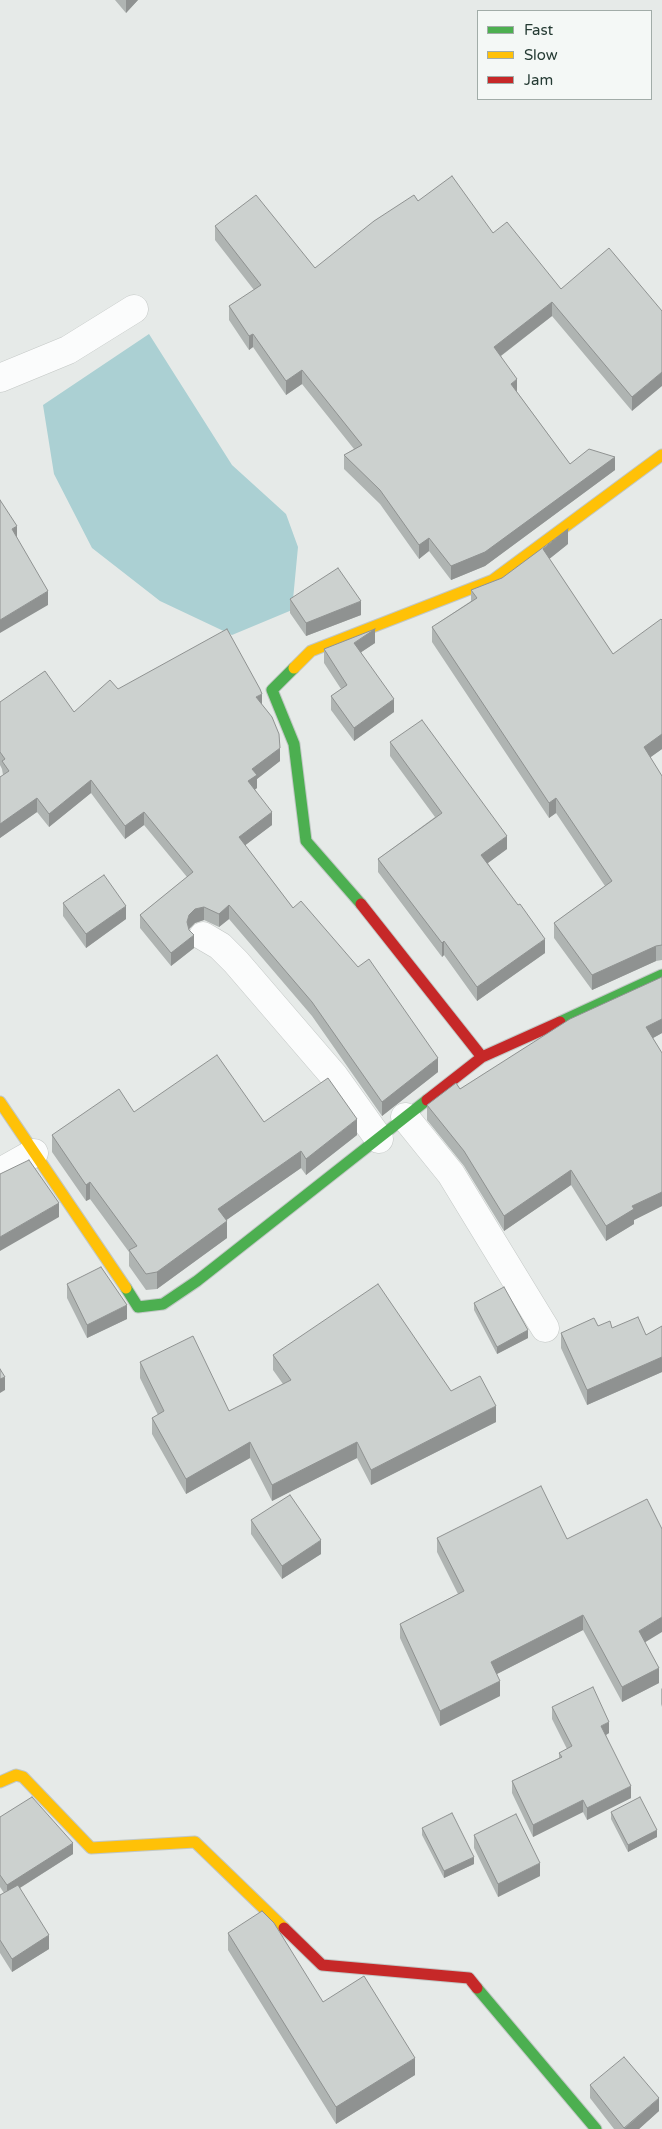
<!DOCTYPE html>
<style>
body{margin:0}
#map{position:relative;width:662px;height:2129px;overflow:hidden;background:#e6eae8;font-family:"Varela Round",sans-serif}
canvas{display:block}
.legend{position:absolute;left:477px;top:10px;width:175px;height:90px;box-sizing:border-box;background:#f4f8f6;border:1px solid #a1aca8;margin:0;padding:6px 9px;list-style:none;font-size:15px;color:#253b34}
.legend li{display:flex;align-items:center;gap:10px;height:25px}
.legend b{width:25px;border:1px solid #a1aca8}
</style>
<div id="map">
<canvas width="662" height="2129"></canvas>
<ul class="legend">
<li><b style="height:6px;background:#4caf50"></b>Fast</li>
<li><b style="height:6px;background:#ffc107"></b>Slow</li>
<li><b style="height:6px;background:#c62828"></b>Jam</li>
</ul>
</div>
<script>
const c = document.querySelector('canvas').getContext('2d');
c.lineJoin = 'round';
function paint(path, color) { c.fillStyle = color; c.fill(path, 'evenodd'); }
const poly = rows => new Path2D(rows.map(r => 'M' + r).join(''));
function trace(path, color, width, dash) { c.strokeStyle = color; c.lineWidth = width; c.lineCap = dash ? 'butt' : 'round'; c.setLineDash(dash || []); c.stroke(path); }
paint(poly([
 [149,334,232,465,286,514,298,547,292,610,232,635,160,601,92,548,54,474,43,405]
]), '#abd0d3');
const street = poly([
 [0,378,68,350,134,309],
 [203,936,220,946,236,962,334,1076,379,1139],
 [405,1117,451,1174,545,1328],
 [0,1172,34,1153]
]);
const fast = poly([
 [294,668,272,690,294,744,306,841,361,904],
 [560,1022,662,975],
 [126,1288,138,1307,163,1304,197,1281,427,1100],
 [477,1988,596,2129]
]);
const slow = poly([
 [294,668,311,651,493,580,662,455],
 [0,1102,126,1288],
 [0,1782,16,1775,23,1777,91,1848,195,1842,284,1928]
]);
const jam = poly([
 [361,904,482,1057,560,1022],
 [427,1100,482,1057],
 [284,1928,322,1965,469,1978,477,1988]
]);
trace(street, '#c3c7c5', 29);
trace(fast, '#c1c7c5', 13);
trace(slow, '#c1c7c5', 13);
trace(jam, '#c1c7c5', 13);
trace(street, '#fbfcfc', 28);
trace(fast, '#4caf50', 11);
trace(slow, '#ffc107', 11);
trace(jam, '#c62828', 11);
paint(poly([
 [115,0,138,0,126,13],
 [418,201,493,233,561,289,662,311,632,411,552,316,501,356,517,392,570,464,615,470,485,566,451,580,429,551,419,559,380,504,344,469,344,455,354,449,302,384,286,395,253,347,249,350,229,320,229,306,254,290,215,240,215,226,315,268],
 [568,544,549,559,613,654,662,620,662,749,650,757,662,776,662,960,656,961,592,990,554,938,554,923,605,886,556,813,549,818,432,642,432,627,471,601,471,590,502,578],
 [290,599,361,615,306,636,290,613],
 [375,643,361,652,394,712,354,741,331,710,331,696,341,689,324,663,324,649],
 [118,689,262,705,280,761,257,779,257,788,255,789,272,825,245,845,293,908,438,1072,382,1116,312,1016,229,919,219,927,204,920,195,923,189,929,194,948,171,966,140,928,140,915,187,877,144,825,125,839,91,793,49,827,37,812,0,838,0,777,3,775,2,769,0,765,0,702,74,712],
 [390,742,507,849,488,863,545,953,477,1001,444,955,442,957,378,872,378,859,435,817,390,756],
 [63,903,126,919,86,948,63,916],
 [662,977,662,1033,653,1038,662,1053,662,1206,634,1220,634,1224,606,1241,571,1185,504,1231,464,1166,427,1120,427,1105,460,1089],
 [134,1112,264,1122,357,1135,306,1175,301,1168,226,1220,227,1238,157,1289,146,1290,129,1266,129,1252,90,1199,86,1201,52,1152,52,1135],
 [67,1284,127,1319,87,1338,67,1298],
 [474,1303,528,1338,497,1354,474,1310],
 [598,1326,612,1328,646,1335,662,1326,662,1372,587,1405,561,1348,561,1333],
 [273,1355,451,1391,496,1422,371,1485,357,1458,272,1501,250,1458,186,1494,152,1434,152,1418,158,1415,140,1378,140,1362,229,1411,283,1384,273,1370],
 [251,1520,321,1554,282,1579,251,1534],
 [437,1538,567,1539,645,1642,659,1683,622,1702,583,1630,497,1674,500,1696,440,1726,400,1638,400,1624,458,1594,437,1552],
 [662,1688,662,1707,661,1704,661,1689],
 [552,1707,609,1733,606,1735,631,1798,587,1820,583,1812,533,1837,512,1793,512,1781,559,1758,559,1753,567,1749,552,1719],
 [611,1812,657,1837,628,1852,611,1819],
 [0,1817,73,1854,20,1888,49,1949,12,1972,0,1953,0,1895,4,1893,0,1887],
 [422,1828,474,1864,444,1878,422,1835],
 [474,1835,540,1876,498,1897,474,1848],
 [228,1933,323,2002,415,2075,336,2124,228,1950],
 [590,2085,659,2111,639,2129,614,2129,590,2098]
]), '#afb4b2');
paint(poly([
 [126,0,138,0,126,13],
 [552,302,552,316,494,361,494,347],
 [253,334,253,347,249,350,249,336],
 [302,370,302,384,286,395,286,381],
 [662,372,662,386,632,411,632,397],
 [517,379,517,393,511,384],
 [615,457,615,470,485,566,451,580,451,566],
 [17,526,17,539,12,529],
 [568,529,568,544,543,564,543,549],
 [429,538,429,551,419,559,419,545],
 [48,591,48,605,0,633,0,620],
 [361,601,361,615,306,636,306,623],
 [375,629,375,643,354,657,354,643],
 [262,694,262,707,256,697],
 [394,699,394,712,354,741,354,728],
 [662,734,662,749,644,762,644,747],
 [280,748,280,761,257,779,257,788,248,795,248,781,252,769],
 [91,780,91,793,49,827,49,814],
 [37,798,37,812,0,838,0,824],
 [556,798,556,813,549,818,549,803],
 [144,812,144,825,125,839,125,826],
 [272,812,272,825,239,850,239,837],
 [507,836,507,849,481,868,481,855],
 [229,905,229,919,219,927,219,914],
 [126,906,126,919,86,948,86,934],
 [204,907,204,920,195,923,189,929,187,922,189,915,195,909],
 [194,935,194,948,171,966,171,953],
 [545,939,545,953,477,1001,477,987],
 [444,941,444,955,442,957,442,943],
 [656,946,656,961,592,990,592,975],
 [662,1019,662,1033,646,1042,646,1027],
 [438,1058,438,1072,382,1116,382,1102],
 [357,1119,357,1135,306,1175,306,1159],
 [301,1151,301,1168,218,1226,218,1209],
 [571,1170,571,1185,504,1231,504,1216],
 [90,1182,90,1199,86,1201,86,1185],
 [662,1192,662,1206,634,1220,634,1224,606,1241,606,1226,632,1206],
 [59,1203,59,1217,0,1251,0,1237],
 [227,1221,227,1238,157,1289,157,1272],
 [127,1305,127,1319,87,1338,87,1325],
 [528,1330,528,1338,497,1354,497,1347],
 [662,1357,662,1372,587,1405,587,1390],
 [5,1377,5,1390,0,1393,0,1379],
 [496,1406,496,1422,371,1485,371,1470],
 [250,1442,250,1458,186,1494,186,1479],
 [357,1442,357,1458,272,1501,272,1485],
 [321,1540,321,1554,282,1579,282,1566],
 [583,1615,583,1630,491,1677,491,1662],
 [662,1617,662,1632,639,1646,639,1631],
 [659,1668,659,1683,622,1702,622,1687],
 [500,1681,500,1696,440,1726,440,1711],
 [609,1722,609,1733,601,1738,601,1726],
 [631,1786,631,1798,587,1820,587,1808],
 [583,1800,583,1812,533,1837,533,1825],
 [657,1830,657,1837,628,1852,628,1845],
 [73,1843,73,1854,7,1896,7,1885],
 [474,1857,474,1864,444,1878,444,1871],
 [540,1863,540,1876,498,1897,498,1884],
 [49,1935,49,1949,12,1972,12,1959],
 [415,2058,415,2075,336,2124,336,2107],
 [659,2098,659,2111,639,2129,624,2129]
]), '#8f9291');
const building = poly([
 [452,176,493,233,507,222,561,289,609,248,662,311,662,372,632,397,552,302,494,347,517,379,511,384,570,464,589,449,615,457,485,552,451,566,429,538,419,545,380,490,344,455,362,445,302,370,286,381,253,334,249,336,229,306,261,285,215,226,256,195,315,268,374,221,414,195,418,201,452,176],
 [0,500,17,526,12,529,48,591,0,620,0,500],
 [568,529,543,549,613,654,661,619,662,620,662,734,644,747,662,776,662,945,656,946,592,975,554,923,612,881,556,798,549,803,432,627,477,598,471,590,502,578,568,529],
 [338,568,361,601,306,623,290,599,338,568],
 [227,629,260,689,262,694,256,697,272,717,279,734,280,748,252,769,257,775,248,781,272,812,239,837,293,908,301,901,358,967,369,959,438,1058,382,1102,312,1002,229,905,219,914,204,907,195,909,189,915,187,922,189,930,194,935,171,953,140,915,193,872,144,812,125,826,91,780,49,814,37,798,0,824,0,777,9,771,2,761,5,759,0,752,0,702,45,671,74,712,110,680,118,689,227,629],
 [375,629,354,643,394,699,354,728,331,696,347,685,324,649,375,629],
 [422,720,507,836,481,855,518,905,520,904,545,939,477,987,444,941,442,943,378,859,442,813,390,742,422,720],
 [104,875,126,906,86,934,63,903,104,875],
 [662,977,662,1019,646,1027,662,1053,662,1192,632,1206,634,1209,606,1226,571,1170,504,1216,464,1151,427,1105,456,1083,460,1089,570,1019,662,977],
 [217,1055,264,1122,328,1078,357,1119,306,1159,301,1151,218,1209,227,1221,157,1272,146,1274,129,1250,137,1246,90,1182,86,1185,52,1135,119,1089,134,1112,217,1055],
 [29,1160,59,1203,0,1237,0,1174,29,1160],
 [101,1267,127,1305,87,1325,67,1284,101,1267],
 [378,1284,451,1391,480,1376,496,1406,371,1470,357,1442,272,1485,250,1442,186,1479,152,1418,164,1411,140,1362,193,1336,229,1411,291,1380,273,1355,378,1284],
 [504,1287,528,1330,497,1347,474,1303,504,1287],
 [638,1317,646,1335,662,1326,662,1357,587,1390,561,1333,594,1318,598,1326,610,1321,612,1328,638,1317],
 [0,1369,5,1377,0,1379,0,1369],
 [541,1486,567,1539,647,1499,662,1529,662,1617,639,1631,659,1668,622,1687,583,1615,491,1662,500,1681,440,1711,400,1624,464,1591,437,1538,541,1486],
 [290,1495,321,1540,282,1566,251,1520,290,1495],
 [593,1687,609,1722,601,1726,631,1786,587,1808,583,1800,533,1825,512,1781,562,1757,559,1753,572,1746,552,1707,593,1687],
 [32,1797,73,1843,7,1885,0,1875,0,1817,32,1797],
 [640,1797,657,1830,628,1845,611,1812,640,1797],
 [452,1813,474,1857,444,1871,422,1828,452,1813],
 [516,1814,540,1863,498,1884,474,1835,516,1814],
 [18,1885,49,1935,12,1959,0,1940,0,1895,18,1885],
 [262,1911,274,1923,323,2002,364,1976,415,2058,336,2107,228,1933,262,1911],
 [624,2057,659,2098,624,2128,590,2085,624,2057]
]);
paint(building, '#ccd1cf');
trace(building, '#8f9291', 1);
</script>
